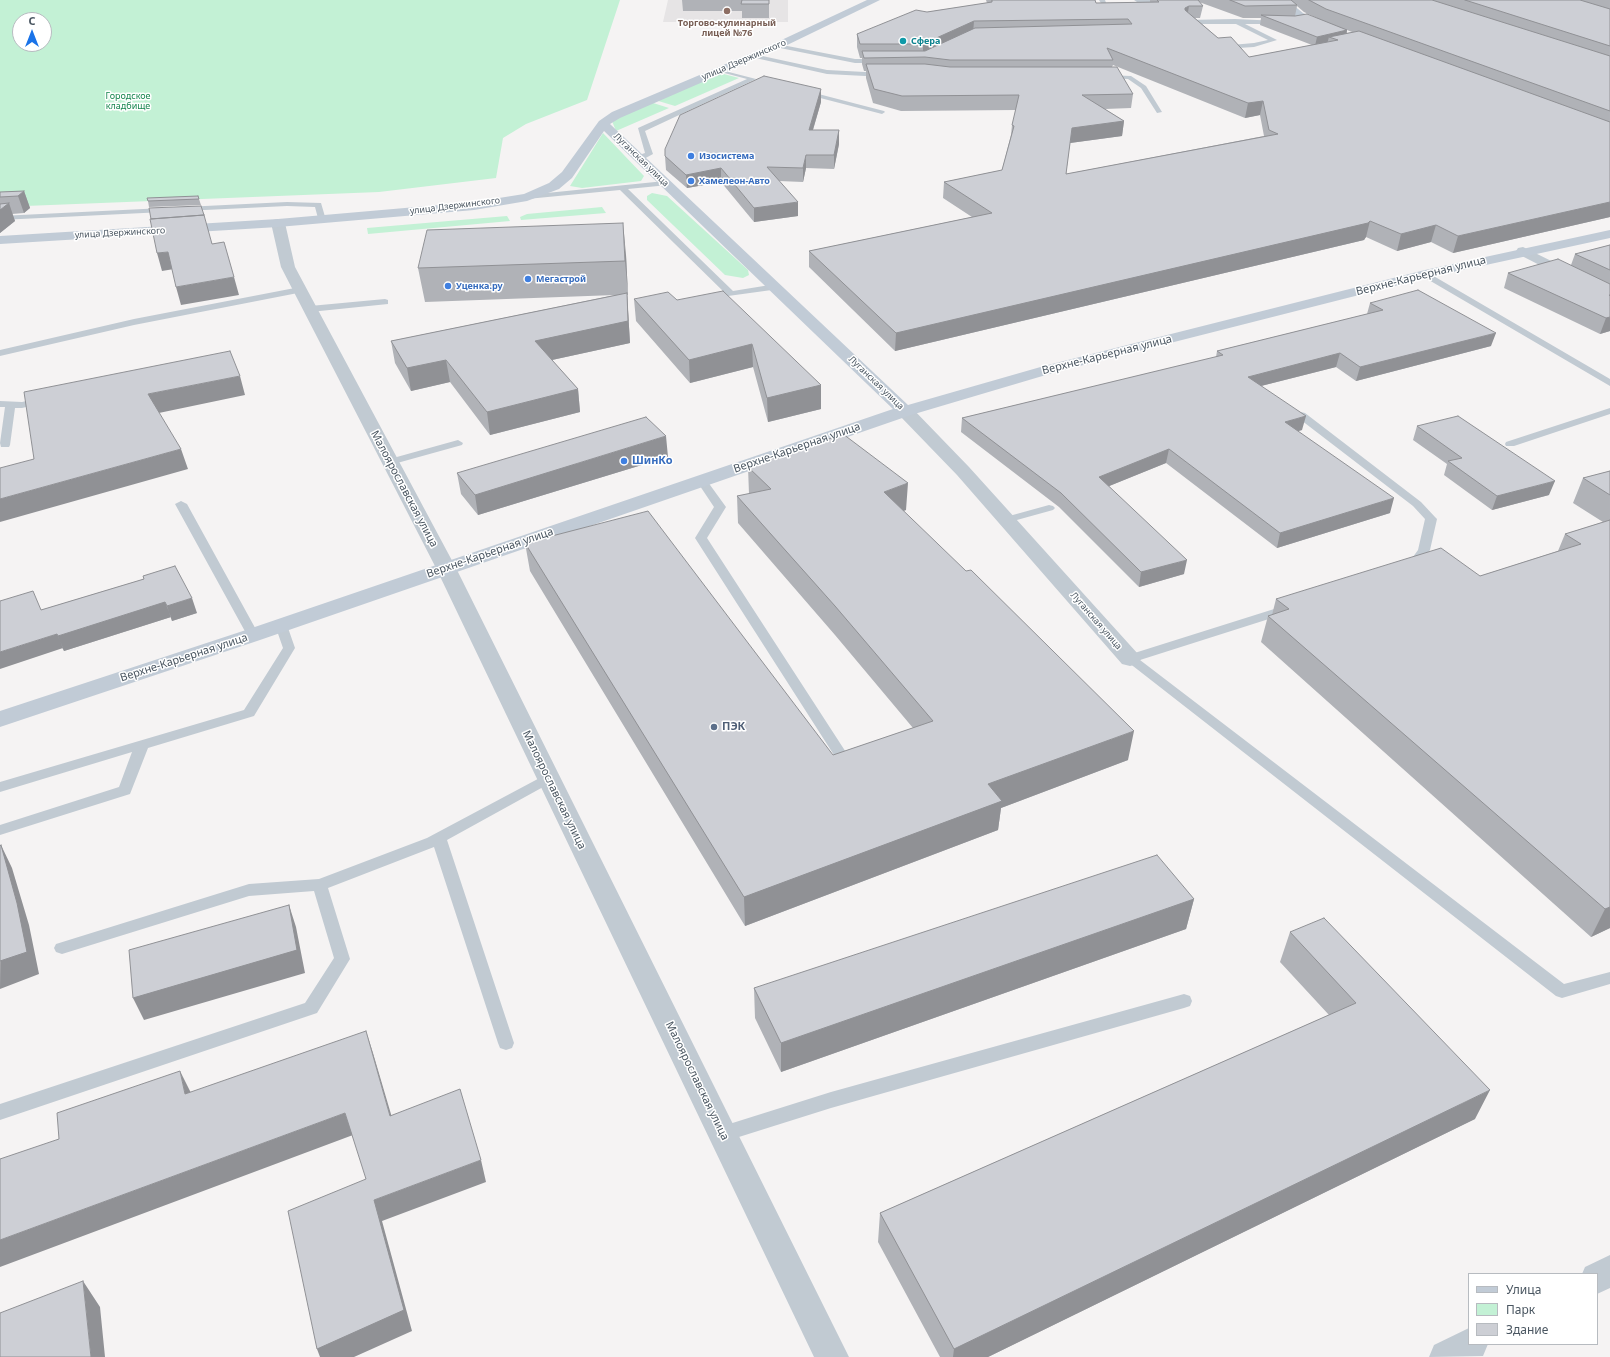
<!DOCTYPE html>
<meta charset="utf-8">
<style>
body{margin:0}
#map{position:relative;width:1610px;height:1357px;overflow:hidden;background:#f5f3f3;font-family:"Noto Sans",sans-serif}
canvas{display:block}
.legend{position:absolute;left:1468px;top:1273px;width:130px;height:72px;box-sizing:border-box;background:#fff;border:1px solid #b7bbc0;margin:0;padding:5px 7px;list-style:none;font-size:12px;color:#4a5661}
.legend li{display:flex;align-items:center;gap:8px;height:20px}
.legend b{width:20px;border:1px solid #b7bbc0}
.north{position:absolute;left:12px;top:12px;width:40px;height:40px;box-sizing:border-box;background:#fff;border:1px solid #b7bbc0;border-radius:50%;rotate:0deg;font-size:11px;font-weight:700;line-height:16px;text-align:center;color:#4a5661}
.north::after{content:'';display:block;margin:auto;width:14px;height:18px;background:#1a73e8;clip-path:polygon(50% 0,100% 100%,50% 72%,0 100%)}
</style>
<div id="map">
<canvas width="1610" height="1357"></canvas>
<ul class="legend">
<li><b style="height:5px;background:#c1cbd6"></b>Улица</li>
<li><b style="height:11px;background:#c3f1d5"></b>Парк</li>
<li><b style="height:11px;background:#cdcfd5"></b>Здание</li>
</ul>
<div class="north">С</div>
</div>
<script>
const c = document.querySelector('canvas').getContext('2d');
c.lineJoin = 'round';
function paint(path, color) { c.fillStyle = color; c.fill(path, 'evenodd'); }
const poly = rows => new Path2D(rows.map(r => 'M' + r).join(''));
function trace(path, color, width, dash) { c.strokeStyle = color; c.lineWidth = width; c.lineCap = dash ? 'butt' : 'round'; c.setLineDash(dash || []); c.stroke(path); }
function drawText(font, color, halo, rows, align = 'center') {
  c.font = font + ' "Noto Sans",sans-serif'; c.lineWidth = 3; c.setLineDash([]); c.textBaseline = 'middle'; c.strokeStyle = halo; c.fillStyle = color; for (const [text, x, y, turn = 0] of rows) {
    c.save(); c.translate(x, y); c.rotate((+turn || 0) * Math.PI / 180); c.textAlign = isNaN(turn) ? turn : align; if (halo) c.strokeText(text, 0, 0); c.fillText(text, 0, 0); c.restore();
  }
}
paint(poly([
 [668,0,788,0,788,22,663,22]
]), '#e6e4e5');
paint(poly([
 [0,0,620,0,587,100,526,124,503,138,496,178,379,192,0,207],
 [20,20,44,20,44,44,20,44],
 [720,73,739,78,675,106,655,100],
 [650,102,669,108,616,131,612,121],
 [603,133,644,176,641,181,582,188,570,186],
 [652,193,667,196,748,270,749,275,743,278,725,275,647,200,647,196],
 [602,207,606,213,521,220,520,217,527,214],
 [507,216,510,221,368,234,367,228]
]), '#c3f1d5');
paint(poly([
 [1099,0,1105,0,1108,8,1104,8,1099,0],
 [1134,0,1159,0,1156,2,1137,2,1134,0],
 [1235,19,1279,21,1279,23,1277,24,1245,24,1277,40,1254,47,1222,49,1219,47,1220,46,1254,43,1268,40,1236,24,1193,24,1193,26,1191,27,1184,22,1187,20,1235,19],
 [777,44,855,59,880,59,883,61,880,63,855,63,775,47,775,45,777,44],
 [753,54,827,70,884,73,887,75,884,77,827,74,751,57,750,56,753,54],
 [717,69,756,79,645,131,653,154,642,160,636,160,636,156,645,153,638,128,747,79,717,71,717,69],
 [1105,75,1131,76,1146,86,1162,112,1157,113,1141,88,1128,79,1103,78,1102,77,1105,75],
 [803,90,884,111,885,112,882,114,801,93,800,92,803,90],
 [665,181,669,183,668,185,628,189,733,291,776,284,780,287,779,289,728,296,620,190,527,199,523,197,527,195,665,181],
 [287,202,321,203,326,220,319,222,315,207,287,206,0,220,0,216,287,202],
 [1425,271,1610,379,1610,386,1422,276,1422,272,1425,271],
 [300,287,304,290,303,292,134,325,0,356,0,350,134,319,300,287],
 [385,299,388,300,388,304,310,312,305,309,310,306,385,299],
 [44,397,48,398,49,400,48,402,22,408,15,408,10,445,9,447,1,447,0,443,5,407,0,407,0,401,22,402,44,397],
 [1610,408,1610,414,1514,446,1506,446,1505,444,1506,442,1610,408],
 [1301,412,1305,413,1421,502,1435,517,1437,519,1430,550,1415,571,1407,571,1405,568,1418,550,1425,519,1413,506,1297,417,1296,415,1301,412],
 [458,440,463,443,462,445,390,465,385,462,386,460,458,440],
 [701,477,705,478,726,507,707,538,851,760,853,763,851,766,841,766,695,538,714,507,696,480,701,477],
 [181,501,187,504,259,635,257,638,253,639,247,635,175,504,181,501],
 [1049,505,1053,506,1055,508,1053,510,1006,523,1000,520,1002,518,1049,505],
 [1290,604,1296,608,1294,611,1140,660,1564,984,1610,972,1610,984,1562,998,1556,996,1124,659,1125,656,1290,604],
 [281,621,287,625,295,648,254,716,148,748,130,794,0,835,0,825,119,787,132,752,0,792,0,782,244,710,283,648,275,625,281,621],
 [549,773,554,775,556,778,554,781,447,840,514,1043,512,1048,506,1050,500,1048,498,1043,434,847,328,888,350,959,317,1013,0,1120,0,1104,305,1003,334,958,314,891,249,896,62,954,56,952,54,948,56,944,249,884,319,879,427,838,549,773],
 [1184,994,1190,996,1192,1001,1190,1006,1184,1008,831,1108,723,1142,717,1140,714,1134,717,1128,723,1126,831,1092,1184,994]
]), '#c1cad2');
paint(poly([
 [278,219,283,220,285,223,295,267,456,568,849,1357,814,1357,436,568,281,267,271,223,273,220,278,219],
 [1523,247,1610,290,1610,301,1518,254,1516,251,1518,248,1523,247],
 [905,406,911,407,969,467,1138,654,1141,659,1138,664,1130,666,1122,664,957,475,899,415,896,411,899,407,905,406],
 [1610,1255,1610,1288,1597,1294,1597,1274,1582,1274,1585,1267,1610,1255],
 [1469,1328,1469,1344,1488,1344,1483,1356,1429,1357,1434,1345,1469,1328]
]), '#c1cad2');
paint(poly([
 [867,0,880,0,781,48,620,118,610,124,908,405,1044,366,1425,270,1610,230,1610,238,1426,278,1056,372,911,415,260,640,0,727,0,711,246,630,893,409,604,131,572,178,559,189,527,201,474,210,278,227,0,244,0,236,278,219,474,202,524,194,549,183,562,172,599,121,612,112,773,44,867,0],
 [1276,0,1287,0,1303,13,1333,28,1332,30,1324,30,1295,17,1276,0]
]), '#c1cbd6');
paint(poly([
 [682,0,769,0,769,18,742,18,742,11,683,11],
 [986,0,1095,0,1096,3,1150,2,1150,0,1610,0,1610,217,1453,253,1431,242,1397,251,1366,237,1364,240,895,351,809,267,809,251,972,217,943,198,944,182,1002,170,1011,135,1012,125,1016,110,901,111,873,103,866,78,866,71,864,71,862,64,862,58,860,58,857,47,857,34,927,12,987,3],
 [1199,2,1243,18,1261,18,1260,25,1312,45,1249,57,1218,38,1195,18,1200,18,1203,6],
 [1297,6,1304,12,1317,18,1295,16],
 [1347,30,1352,32,1347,33],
 [1113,65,1245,118,1260,115,1264,136,1066,174,1070,143,1122,136,1124,121,1105,109,1131,108,1133,94,1112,67],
 [821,89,821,102,813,130,839,130,839,144,834,169,806,168,803,182,779,181,798,216,754,222,721,182,687,188,666,170,665,156],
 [24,191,30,208,24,213,12,214,15,221,0,233,0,192],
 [198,196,201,205,149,207,148,201],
 [1610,245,1610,331,1600,334,1504,288,1508,273,1571,265,1575,254],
 [626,255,628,295,627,295,630,343,552,360,578,389,580,412,490,435,450,382,411,391,395,363,391,341,615,295,425,302,418,268],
 [634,299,677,300,821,385,821,409,768,422,753,367,690,383,636,321],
 [1370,303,1491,346,1356,381,1336,367,1261,386,1302,430,1298,431,1390,513,1277,548,1166,463,1109,486,1184,574,1139,587,1059,507,961,432,962,418,1216,357,1217,351,1367,314],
 [1417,426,1549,495,1492,510,1444,475,1447,464,1413,440],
 [668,457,478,515,461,494,457,473],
 [748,467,906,510,903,511,1128,760,1001,808,998,830,745,926,530,571,525,543,833,755,913,728,835,635,738,523,737,496,749,494],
 [1610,471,1610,928,1591,937,1261,642,1268,616,1272,615,1276,599,1480,576,1558,551,1565,534,1603,522,1573,503,1583,478],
 [143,576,197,613,172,621,171,617,64,651,41,610,144,579],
 [1194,899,1186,929,781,1072,755,1018,754,988],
 [1290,932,1475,1119,988,1357,940,1357,878,1242,880,1213,1329,1015,1280,962]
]), '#b0b2b7');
paint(poly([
 [1189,6,1187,18,1183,21,1185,8],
 [974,21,973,34,923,57,923,44],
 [1347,30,1345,40,1329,37,1327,44,1315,46,1317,37],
 [821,89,821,102,809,143,809,130],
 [1263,101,1260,115,1245,118,1248,103],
 [1124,121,1122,136,1070,143,1072,128],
 [839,130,839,144,834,169,834,155],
 [806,155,806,168,803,182,803,168],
 [721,168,721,182,687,188,686,175],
 [24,191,30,208,24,213,18,196],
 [798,202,798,216,754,222,754,208],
 [1610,202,1610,217,1453,253,1458,236],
 [9,203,15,221,0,233,0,210],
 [1370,221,1366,237,1364,240,895,351,896,333],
 [623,223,626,255,628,295,625,261],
 [1436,225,1431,242,1397,251,1401,234],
 [168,252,174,269,162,271,157,253],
 [234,277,239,295,181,305,176,287],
 [627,293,630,343,538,363,535,341],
 [1610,317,1610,331,1600,334,1606,318],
 [1496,333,1491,346,1356,381,1360,367],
 [752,344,753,367,690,383,689,360],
 [1340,353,1336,367,1245,390,1248,377],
 [446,360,450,382,411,391,407,368],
 [240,376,245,395,154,414,148,394],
 [821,385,821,409,768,422,767,398],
 [578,389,580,412,490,435,487,412],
 [1306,416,1302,430,1281,436,1285,422],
 [666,436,668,457,478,515,475,495],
 [181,449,188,469,0,522,0,499],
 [1169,449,1166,463,1097,491,1099,477],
 [1555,481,1549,495,1492,510,1497,496],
 [908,483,906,510,882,519,884,492],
 [1394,498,1390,513,1277,548,1280,533],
 [1187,560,1184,574,1139,587,1141,572],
 [192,598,197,613,172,621,167,606],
 [165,602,171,617,64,651,58,636],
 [57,634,63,648,0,669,0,652],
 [1134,731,1128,760,1001,808,998,830,745,926,744,897,988,784],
 [1,845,12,868,29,925,39,974,0,989],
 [1194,899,1186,929,781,1072,781,1043],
 [289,905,296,927,305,973,144,1020,133,998],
 [1610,907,1610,928,1591,937,1605,909],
 [366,1031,373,1053,398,1138,390,1116],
 [180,1071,191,1093,185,1094],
 [1490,1090,1475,1119,988,1357,953,1357,954,1349],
 [345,1113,353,1135,0,1267,0,1240],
 [481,1160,486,1182,382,1221,412,1331,354,1357,320,1357,317,1349,374,1200],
 [83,1281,100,1307,105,1357,91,1357]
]), '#909195');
const building = poly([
 [742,0,769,0,769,4,741,4,742,0],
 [992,0,1095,0,1096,3,1159,2,1157,0,1198,0,1203,6,1189,6,1185,8,1185,10,1218,38,1231,37,1249,57,1338,40,1329,37,1359,31,1610,122,1610,202,1458,236,1436,225,1401,234,1370,221,1368,223,896,333,809,251,992,213,944,182,1002,170,1014,126,1012,125,1019,95,902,96,874,89,866,64,925,64,950,67,1117,67,1133,94,1082,95,1124,121,1072,128,1066,174,1278,134,1269,130,1263,101,1248,103,1107,48,1113,60,950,60,925,57,864,58,862,51,925,51,975,28,1132,24,1128,19,974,21,923,44,860,44,857,34,916,10,927,12,992,2,992,0],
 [1230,0,1291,0,1297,5,1245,6,1230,0],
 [1309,0,1432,0,1610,56,1610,111,1326,9,1309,0],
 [1465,0,1580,0,1610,9,1610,46,1465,0],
 [1307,14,1347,30,1317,37,1261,15,1295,16,1307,14],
 [764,76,821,89,809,130,839,130,834,155,806,155,803,168,767,167,798,202,754,208,721,168,686,175,665,156,665,149,680,115,764,76],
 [24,191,18,196,0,197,0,192,24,191],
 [198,196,199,199,148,201,147,198,198,196],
 [9,203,0,210,0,204,9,203],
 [201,206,204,215,151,219,149,208,201,206],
 [204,215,212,244,224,242,234,277,176,287,168,252,157,253,150,219,204,215],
 [623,223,625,261,418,268,427,230,623,223],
 [1610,245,1610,270,1575,254,1610,245],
 [1558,259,1610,284,1610,295,1609,295,1610,296,1610,317,1606,318,1508,273,1558,259],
 [1418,290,1496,333,1360,367,1340,353,1248,377,1306,416,1285,422,1394,498,1280,533,1169,449,1099,477,1187,560,1141,572,1061,493,962,418,1223,355,1217,351,1383,310,1370,303,1418,290],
 [723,291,821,385,767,398,752,344,689,360,634,299,668,292,677,300,723,291],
 [627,293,628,321,535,341,578,389,487,412,446,360,407,368,391,341,627,293],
 [230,351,240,376,148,394,181,449,0,499,0,468,34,459,24,392,230,351],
 [1458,416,1555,481,1497,496,1448,461,1462,458,1417,426,1458,416],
 [646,417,666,436,475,495,457,473,646,417],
 [843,434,908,483,884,492,966,571,971,570,1134,731,988,784,1002,801,744,897,525,543,648,511,833,755,933,721,835,606,737,496,771,489,748,467,843,434],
 [1610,471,1610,495,1583,478,1610,471],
 [1610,520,1610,907,1605,909,1268,616,1289,609,1276,599,1441,548,1480,576,1581,544,1565,534,1610,520],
 [175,566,192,598,167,606,165,602,58,636,57,634,0,652,0,601,33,591,41,610,144,579,143,576,175,566],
 [1,845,17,903,27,952,0,961,0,846,1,845],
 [1157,855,1194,899,781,1043,754,988,1157,855],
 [289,905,297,950,133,998,129,950,289,905],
 [1324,918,1490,1090,954,1349,880,1213,1356,1003,1290,932,1324,918],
 [366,1031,390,1116,460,1089,481,1160,374,1200,404,1310,317,1349,288,1211,366,1179,345,1113,0,1240,0,1159,59,1139,57,1113,180,1071,185,1094,366,1031],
 [83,1281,91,1357,0,1357,0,1313,83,1281]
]);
paint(building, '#cdcfd5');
trace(building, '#909195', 1);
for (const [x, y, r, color] of [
 [727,11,4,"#8d6e63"],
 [903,41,4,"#0f9aa8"],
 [691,156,4,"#3f7fe0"],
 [691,181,4,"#3f7fe0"],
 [528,279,4,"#3f7fe0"],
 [448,286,4,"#3f7fe0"],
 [624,461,4,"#3f7fe0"],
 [714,727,4,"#5c6f8a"]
]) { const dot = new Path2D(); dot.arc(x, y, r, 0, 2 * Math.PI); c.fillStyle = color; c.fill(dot); trace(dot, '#fff', 1.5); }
drawText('bold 9px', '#785e54', '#fff', [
 ["Торгово-кулинарный",727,23],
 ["лицей №76",727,33]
]);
drawText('bold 9px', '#0d838f', '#fff', [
 ["Сфера",911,41]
], 'left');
drawText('9px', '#4a5661', '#fff', [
 ["улица Дзержинского",744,60,-23],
 ["Луганская улица",641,160,44],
 ["улица Дзержинского",455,206,-7],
 ["улица Дзержинского",120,233,-3],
 ["Луганская улица",876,383,44],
 ["Луганская улица",1096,621,49]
]);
drawText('9px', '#17864f', '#fff', [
 ["Городское",128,96],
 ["кладбище",128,106]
]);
drawText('bold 9px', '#366cbe', '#fff', [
 ["Изосистема",699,156],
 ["Хамелеон-Авто",699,181],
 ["Мегастрой",536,279],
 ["Уценка.ру",456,286]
], 'left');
drawText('11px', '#4a5661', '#fff', [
 ["Верхне-Карьерная улица",1421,276,-14],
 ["Верхне-Карьерная улица",1107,355,-14],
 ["Верхне-Карьерная улица",797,448,-19],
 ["Малоярославская улица",404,489,62],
 ["Верхне-Карьерная улица",490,553,-19],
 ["Верхне-Карьерная улица",184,658,-18],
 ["Малоярославская улица",554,790,64],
 ["Малоярославская улица",697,1081,64]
]);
drawText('bold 11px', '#366cbe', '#fff', [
 ["ШинКо",632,461]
], 'left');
drawText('bold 11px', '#4e5e75', '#fff', [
 ["ПЭК",722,727]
], 'left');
</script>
